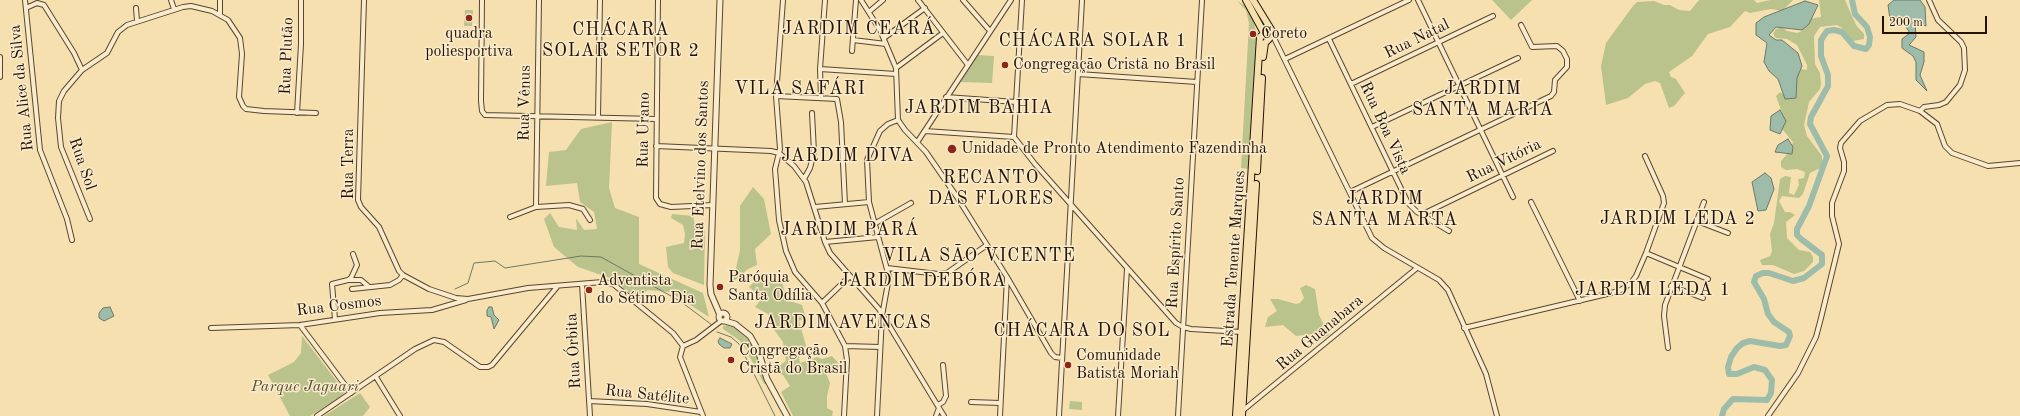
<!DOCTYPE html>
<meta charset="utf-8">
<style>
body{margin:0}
#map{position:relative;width:2020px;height:416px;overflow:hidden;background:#f6e0af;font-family:"Old Standard TT",serif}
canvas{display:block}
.scale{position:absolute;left:1882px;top:16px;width:105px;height:18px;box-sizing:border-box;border:2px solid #241304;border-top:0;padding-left:5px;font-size:12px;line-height:14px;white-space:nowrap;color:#241304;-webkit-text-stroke:3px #f9ebcb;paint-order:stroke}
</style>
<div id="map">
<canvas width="2020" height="416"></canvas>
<div class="scale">200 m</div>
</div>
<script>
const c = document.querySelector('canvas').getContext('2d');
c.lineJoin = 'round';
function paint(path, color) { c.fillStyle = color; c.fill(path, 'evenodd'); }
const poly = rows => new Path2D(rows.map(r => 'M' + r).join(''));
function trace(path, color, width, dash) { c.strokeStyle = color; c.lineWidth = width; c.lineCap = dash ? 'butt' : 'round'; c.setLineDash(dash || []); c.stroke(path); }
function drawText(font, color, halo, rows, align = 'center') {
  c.font = font + ' "Old Standard TT",serif'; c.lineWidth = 3; c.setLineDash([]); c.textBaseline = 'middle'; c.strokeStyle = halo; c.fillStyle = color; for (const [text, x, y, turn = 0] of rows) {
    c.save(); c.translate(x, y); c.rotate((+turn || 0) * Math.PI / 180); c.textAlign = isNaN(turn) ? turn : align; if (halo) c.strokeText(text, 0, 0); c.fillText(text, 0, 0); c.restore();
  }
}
paint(poly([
 [1492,0,1532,0,1511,20],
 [1699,0,1754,0,1757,3,1770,0,1793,0,1782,11,1771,9,1750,13,1745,11,1730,27,1708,34,1692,56,1669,72,1671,77,1676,79,1685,93,1674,106,1669,108,1660,83,1655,81,1645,84,1628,98,1606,105,1601,66,1606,43,1633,6,1637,2,1654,1,1664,5,1670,5,1679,10,1690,11],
 [1819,0,1845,0,1856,25,1864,34,1864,39,1853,41,1842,28,1837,25,1820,27,1814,36,1815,64,1820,73,1821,84,1820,89,1809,102,1804,125,1807,136,1822,156,1822,167,1810,173,1803,194,1799,198,1782,196,1779,201,1785,212,1790,212,1795,215,1786,222,1787,238,1799,250,1810,252,1813,257,1813,262,1804,271,1794,274,1773,265,1762,265,1760,260,1770,256,1772,251,1770,234,1774,223,1780,179,1785,176,1791,177,1789,193,1794,195,1799,185,1798,179,1804,178,1805,172,1797,169,1786,170,1781,167,1781,161,1789,152,1793,142,1782,129,1782,113,1776,96,1780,92,1784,95,1796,70,1801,69,1807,70,1807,65,1797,45,1787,39,1776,38,1773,34,1776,29,1782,27,1787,31,1797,33,1802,31,1801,25,1809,19,1821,17],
 [1237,1,1247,7,1253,18,1257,36,1256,88,1250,169,1241,168,1249,23,1246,10],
 [465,10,473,10,472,26,464,26],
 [977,55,994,56,992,83,959,82],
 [612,122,609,188,615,208,639,217,639,264,703,293,709,317,670,292,647,290,639,301,610,278,578,267,554,247,544,219,550,213,559,227,577,230,576,218,584,230,597,229,594,212,580,202,577,183,546,186,549,152,566,150,581,129],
 [753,187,764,199,771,234,755,249,757,265,748,269,733,282,740,250,740,206],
 [672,214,693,216,695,226,705,230,704,285,673,273,668,267,666,247,684,243,685,234,683,225,671,218],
 [762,274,782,282,787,300,802,305,806,318,799,321,806,346,798,353,800,363,817,357,822,359,832,356,840,365,825,371,830,383,827,396,827,408,833,411,832,416,793,416,781,392,790,386,783,375,770,372,786,361,783,342,772,327,768,314,755,307,762,298,749,287],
 [1306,285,1315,289,1319,315,1329,335,1320,340,1313,334,1296,336,1283,325,1265,327,1268,317,1277,311,1270,299,1278,299,1296,304,1300,303,1304,298,1300,288],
 [727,325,731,325,751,342,767,384,764,384,744,346,739,340,723,329,723,326],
 [302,336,345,392,337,400,310,416,290,416,268,375,294,362,301,353],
 [360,393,370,407,363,416,324,416],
 [1070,401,1082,402,1082,410,1069,409]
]), '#bac38c');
const water = poly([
 [1894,0,1920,0,1925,7,1926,26,1915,22,1916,37,1909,45,1924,52,1924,62,1920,75,1927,91,1916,80,1916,62,1913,56,1902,48,1902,39,1910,33,1901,20,1890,19,1888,5,1894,0],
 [1805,1,1818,5,1809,24,1802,30,1776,27,1769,35,1776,40,1782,40,1798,53,1802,66,1797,78,1796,98,1785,99,1778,79,1769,71,1764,62,1767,43,1756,35,1756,23,1764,17,1805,1],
 [1780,110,1786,121,1780,134,1770,130,1771,116,1780,110],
 [1788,139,1793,147,1792,154,1775,152,1778,145,1788,139],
 [1765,173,1771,178,1774,189,1766,210,1758,211,1752,182,1765,173],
 [110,307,114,316,104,321,99,318,99,313,103,308,110,307],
 [489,307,492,307,494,315,499,320,494,329,491,317,487,316,487,310,489,307],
 [720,338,732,344,730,348,724,348,719,344,718,341,720,338]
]);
paint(water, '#9dbdaa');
trace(water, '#6d7968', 1);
trace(poly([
 [455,289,468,283,474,263,495,261,505,268,581,256,601,257,680,301,712,325],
 [717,332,731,337,739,344,775,416]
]), '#6d7968', 1);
trace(poly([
 [1722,416,1724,409,1733,399,1767,400,1771,393,1772,380,1765,370,1754,367,1737,374,1729,374,1728,367,1731,357,1737,348,1743,343,1750,341,1780,346,1786,345,1790,336,1789,332,1774,322,1768,314,1764,299,1754,282,1756,276,1763,273,1769,273,1793,281,1804,278,1822,264,1822,255,1801,239,1797,235,1797,229,1809,206,1827,156,1810,124,1811,117,1828,86,1828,75,1821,56,1821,40,1827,31,1834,30,1842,32,1854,46,1866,49,1869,45,1870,37,1867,27,1855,14,1852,0]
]), '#9dbdaa', 6);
const minor = poly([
 [25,0,40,150,67,219,72,240],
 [171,0,174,9],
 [220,0,220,14],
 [364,0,358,200,361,207,379,227,399,271,403,275,429,289,456,298,468,299,528,288,603,282,613,284,673,333,683,346,680,357,703,416],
 [482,0,481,101,482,111,485,115,656,119],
 [658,0,656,198,660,204,671,207,713,205],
 [783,0,776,96,780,149,775,169,779,220,786,251,795,272,822,303,845,346,847,360,844,416],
 [861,0,880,30,896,68,898,120,905,130,926,152,957,197,1007,277,1051,353,1055,357,1062,358],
 [918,0,968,65],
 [963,0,990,31],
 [1022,0,1014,137,1035,164,1176,323,1183,327,1191,329,1242,332],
 [1418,0,1513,197],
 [1929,0,1938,20,1961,42,1964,48,1965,70,1960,85,1946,102,1939,105,1924,107,1920,111,1937,124,1945,146,1952,153,1988,166,2020,163],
 [26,8,37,3,44,5,74,53,82,70],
 [136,8,137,21],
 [870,11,883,0],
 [1273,36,1372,238,1384,248,1439,280,1448,290,1486,374,1497,416],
 [884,38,925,8],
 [1329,39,1408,203,1417,212,1449,231],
 [853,40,886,44],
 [852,51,856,0],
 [0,57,0,68],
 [1285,59,1409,0],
 [896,68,943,33],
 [0,69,0,77],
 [820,69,896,74],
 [1078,74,1197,82],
 [1351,84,1493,16],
 [776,96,837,99,841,122,845,204],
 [821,97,820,69,825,0],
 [946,97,1016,102],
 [297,113,301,44,301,0],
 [598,117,600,0],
 [1372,127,1518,58],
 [925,131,1014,137],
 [918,141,1011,0],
 [656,146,771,151,779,153,794,166,806,182,825,242,830,253,879,309,944,416],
 [804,179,810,168,814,152,812,113],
 [1350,192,1551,96,1554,92,1555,80,1567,67,1567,59,1563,51,1557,46,1532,47,1521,25],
 [1531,202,1580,301],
 [536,207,539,0],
 [815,207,869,202],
 [1423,214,1553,151],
 [510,217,536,207,569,205,583,209,590,220],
 [90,219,61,147,58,118,59,101,64,91,82,70,107,53,118,32,127,25,183,7,191,6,212,11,228,20,240,38,242,54,239,97,243,106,246,109,264,111,316,113],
 [1697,221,1728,233],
 [874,224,911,203],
 [825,242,878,237],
 [1646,253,1708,279],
 [887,268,938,274,947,273,987,245],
 [348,280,361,280,368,286],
 [582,284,590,416],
 [1671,286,1703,298],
 [352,289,390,285,399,280,403,275],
 [822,303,850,276],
 [335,319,332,284,348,280,351,278,357,265,353,254],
 [300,325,351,393],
 [211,328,300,325,380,313,432,310,466,300],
 [1464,328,1607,294,1619,291,1630,284,1636,276,1646,253,1664,203,1663,196,1645,156],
 [683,346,696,340,721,321],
 [845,346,880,347],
 [1668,348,1664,316,1665,305,1704,202],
 [376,377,400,416],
 [589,401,647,404,701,412],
 [971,402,1000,403],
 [938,405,943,402,946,396,943,365],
 [1241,412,1417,268],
 [317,416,415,349,434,340,444,342,480,367,488,367,492,365,557,287],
 [877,416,882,316,889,277,869,202,867,160,880,131,888,124,898,120],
 [936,416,939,408],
 [1000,416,1007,277],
 [1059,416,1082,0],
 [1118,416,1127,269],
 [1178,416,1202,0],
 [1768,416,1798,373,1816,337,1821,318,1839,244,1832,216,1832,203,1844,171,1844,162,1840,148,1841,143,1860,121,1887,105,1900,104,1920,111]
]);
const tertiary = poly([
 [720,0,710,285,711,294,720,315],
 '719 317a4 4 0 1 1 8 0a4 4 0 1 1-8 0Z',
 [725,321,735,324,750,336,758,350,767,379,787,416]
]);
const primary = poly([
 [1246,0,1264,33],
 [1253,0,1272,31],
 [1263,57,1265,43,1269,39],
 [1257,171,1262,78],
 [1236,416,1260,37,1264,34],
 [1242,416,1256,184]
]);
trace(minor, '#58462f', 6);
trace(tertiary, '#58462f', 7);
trace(primary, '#241304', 8);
trace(minor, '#f9ebcb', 4);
trace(tertiary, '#f9ebcb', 5);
trace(primary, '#f6e0af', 6);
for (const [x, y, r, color] of [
 [469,18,4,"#8f2418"],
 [1253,34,4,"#8f2418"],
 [1005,65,4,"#8f2418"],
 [952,149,5,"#8f2418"],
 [720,287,4,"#8f2418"],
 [589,290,4,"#8f2418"],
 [731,360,4,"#8f2418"],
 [1068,365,4,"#8f2418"]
]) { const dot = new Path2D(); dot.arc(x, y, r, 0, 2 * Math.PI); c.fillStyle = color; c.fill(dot); trace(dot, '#f9ebcb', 1.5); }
drawText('16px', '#241304', '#f9ebcb', [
 ["quadra",469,34,"center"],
 ["poliesportiva",469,52,"center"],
 ["Coreto",1261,34],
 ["Congregação Cristã no Brasil",1013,65],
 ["Unidade de Pronto Atendimento Fazendinha",961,149],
 ["Paróquia",728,278],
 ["Santa Odília",728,296],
 ["Adventista",597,281],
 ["do Sétimo Dia",597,299],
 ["Congregação",739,351],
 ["Cristã do Brasil",739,369],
 ["Comunidade",1076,356],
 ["Batista Moriah",1076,374]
], 'left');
drawText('16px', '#241304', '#f9ebcb', [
 ["Rua Natal",1417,39,-26],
 ["Rua Plutão",287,56,-88],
 ["Rua Alice da Silva",22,88,-96],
 ["Rua Vênus",525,103,-89],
 ["Rua Boa Vista",1385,128,65],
 ["Rua Urano",644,130,-89],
 ["Rua Vitória",1504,161,-26],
 ["Rua Sol",82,164,71],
 ["Rua Terra",349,164,-90],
 ["Rua Etelvino dos Santos",701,165,-88],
 ["Rua Espírito Santo",1176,243,-87],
 ["Estrada Tenente Marques",1234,259,-86],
 ["Rua Cosmos",339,306,-7],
 ["Rua Guanabara",1320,333,-40],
 ["Rua Órbita",574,351,-93],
 ["Rua Satélite",647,395,6]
]);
drawText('italic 16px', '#585134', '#f9ebcb', [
 ["Parque Jaguari",305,387]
]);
c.letterSpacing = '1px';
drawText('18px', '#241304', '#f9ebcb', [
 ["JARDIM CEARÁ",859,29],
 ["CHÁCARA",621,30],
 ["SOLAR SETOR 2",621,51],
 ["CHÁCARA SOLAR 1",1093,41],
 ["VILA SAFÁRI",800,89],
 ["JARDIM",1483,89],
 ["SANTA MARIA",1483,110],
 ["JARDIM BAHIA",979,108],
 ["JARDIM DIVA",848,156],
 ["RECANTO",991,178],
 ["DAS FLORES",991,199],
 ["JARDIM",1385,199],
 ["SANTA MARTA",1385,220],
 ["JARDIM LEDA 2",1678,219],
 ["JARDIM PARÁ",850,230],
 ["VILA SÃO VICENTE",979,256],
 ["JARDIM DEBÓRA",923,281],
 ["JARDIM LEDA 1",1653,290],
 ["JARDIM AVENCAS",843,323],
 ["CHÁCARA DO SOL",1082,331]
]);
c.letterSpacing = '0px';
</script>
